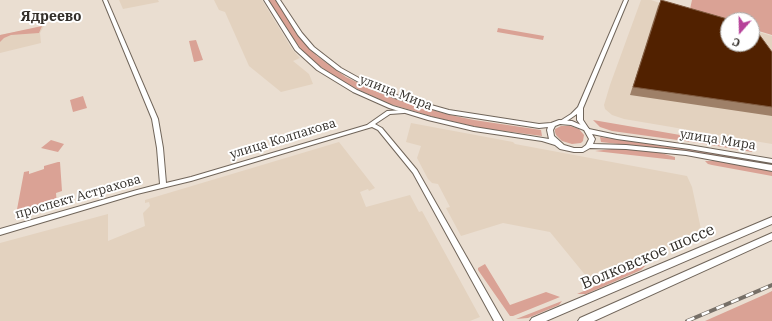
<!DOCTYPE html>
<meta charset="utf-8">
<style>
body{margin:0}
#map{position:relative;width:772px;height:321px;overflow:hidden;background:#eaded1;font-family:"IBM Plex Serif",serif}
canvas{display:block}
.north{position:absolute;left:720px;top:12px;width:40px;height:40px;box-sizing:border-box;background:#fff;border:1px solid #adacaa;border-radius:50%;rotate:200deg;font-size:11px;font-weight:700;line-height:16px;text-align:center;color:#332f2a}
.north::after{content:'';display:block;margin:auto;width:14px;height:18px;background:#b64199;clip-path:polygon(50% 0,100% 100%,50% 72%,0 100%)}
</style>
<div id="map">
<canvas width="772" height="321"></canvas>
<div class="north">С</div>
</div>
<script>
const c = document.querySelector('canvas').getContext('2d');
c.lineJoin = 'round';
function paint(path, color) { c.fillStyle = color; c.fill(path, 'evenodd'); }
const poly = rows => new Path2D(rows.map(r => 'M' + r).join(''));
function trace(path, color, width, dash) { c.strokeStyle = color; c.lineWidth = width; c.lineCap = dash ? 'butt' : 'round'; c.setLineDash(dash || []); c.stroke(path); }
function drawText(font, color, halo, rows, align = 'center') {
  c.font = font + ' "IBM Plex Serif",serif'; c.lineWidth = 4; c.setLineDash([]); c.textBaseline = 'middle'; c.strokeStyle = halo; c.fillStyle = color; for (const [text, x, y, turn = 0] of rows) {
    c.save(); c.translate(x, y); c.rotate((+turn || 0) * Math.PI / 180); c.textAlign = isNaN(turn) ? turn : align; if (halo) c.strokeText(text, 0, 0); c.fillText(text, 0, 0); c.restore();
  }
}
paint(poly([
 [119,0,158,0,159,2,123,9],
 [214,0,262,0,292,49,300,58,293,61,309,74,313,84,281,92,249,66,225,12,219,10],
 [641,0,651,0,663,4,728,44,752,44,752,30,772,36,772,144,624,119,612,115,605,109,604,105,610,85],
 [44,26,40,33,41,43,0,53,0,35],
 [411,123,513,142,515,144,687,176,692,187,702,234,657,251,591,282,550,232,503,223,461,236,446,208,450,207,438,184,432,183,428,179,417,158,421,146,406,142],
 [339,142,375,188,369,191,368,189,360,192,366,207,410,195,419,212,422,211,480,317,470,321,0,321,0,243,108,214,108,241,145,226,143,213,150,206,149,202,145,203,145,200]
]), '#e3d2bf');
paint(poly([
 [268,0,276,0,297,34,317,56,346,77,373,90,402,101,450,115,474,120,541,130,542,136,481,128,434,117,390,104,355,88,329,73,307,56,290,35],
 [692,0,772,0,772,35,752,29,752,20,728,20,690,9],
 [42,26,39,33,11,35,4,38,0,42,0,35],
 [498,28,544,36,543,40,497,32],
 [196,40,203,60,194,62,189,41],
 [83,96,87,108,73,112,70,100],
 [593,120,750,147,752,152,699,143,612,131,600,127],
 [561,126,570,126,579,129,584,135,583,141,581,143,572,144,562,141,556,135,555,132,555,129],
 [600,137,712,153,772,164,772,166,695,153,601,142],
 [51,140,64,144,58,152,41,148],
 [620,148,661,153,675,157,675,160,595,151],
 [705,161,719,161,772,171,772,176,712,165,708,164],
 [58,162,60,162,62,191,56,193,57,205,73,200,74,203,15,220,24,172,29,171,29,174,44,169,44,166],
 [485,264,510,305,546,292,560,297,513,316,510,316,478,270,478,268],
 [647,264,641,270,586,294,577,294],
 [772,291,772,321,705,321,766,294],
 [562,301,559,305,528,318,516,319]
]), '#daa295');
const tertiary = poly([
 [103,0,107,0,158,119,163,148,166,183,191,177,367,125,387,111,406,110,407,111,404,113,390,114,375,124,382,128,417,170,503,321,494,321,413,173,378,130,372,127,191,181,137,194,0,235,0,229,137,190,160,184,157,148,152,119,103,0],
 [624,0,628,0,583,108,583,120,589,129,588,130,584,130,577,120,577,114,564,123,560,123,559,122,560,121,571,114,578,107,624,0]
]);
const secondary = poly([
 [264,0,268,0,299,48,321,68,357,90,393,106,431,117,474,127,549,139,547,130,548,127,539,128,449,114,395,98,364,85,337,70,310,49,298,35,276,0,280,0,302,33,314,47,341,68,368,83,399,96,449,110,539,124,551,123,559,120,572,121,588,128,589,129,617,135,689,145,772,159,772,163,689,149,617,139,592,134,595,139,593,144,626,145,686,151,772,165,772,171,686,155,626,149,590,148,583,152,574,152,560,149,555,145,542,141,474,131,428,120,389,108,353,92,317,70,295,50,264,0],
 [560,124,571,125,584,130,589,139,586,145,582,148,574,148,564,145,554,136,553,130,555,126,560,124],
 [772,217,772,224,546,321,530,321,532,318,772,217],
 [772,233,772,240,594,321,578,321,580,318,772,233]
]);
trace(tertiary, '#70655a', 2);
trace(secondary, '#70655a', 2);
paint(tertiary, '#fff');
paint(secondary, '#fff');
const rail = poly([
 [687,321,772,285]
]);
trace(rail, '#766f67', 4);
trace(rail, '#fff', 2.5, [8]);
paint(poly([
 [661,0,772,52,772,116,630,95,658,6]
]), '#9e8068');
const building = poly([
 [661,0,731,20,728,20,728,44,752,44,752,26,753,26,772,52,772,107,633,87,661,0]
]);
paint(building, '#512100');
trace(building, '#7f5a3f', 1);
drawText('13px', '#332f2a', '#fff', [
 ["улица Мира",396,93,21],
 ["улица Колпакова",283,139,-17],
 ["улица Мира",718,140,9],
 ["проспект Астрахова",78,197,-16]
]);
drawText('bold 14px', '#332f2a', '#fff', [
 ["Ядреево",51,17]
]);
drawText('16px', '#332f2a', '#fff', [
 ["Волковское шоссе",648,257,-23]
]);
</script>
